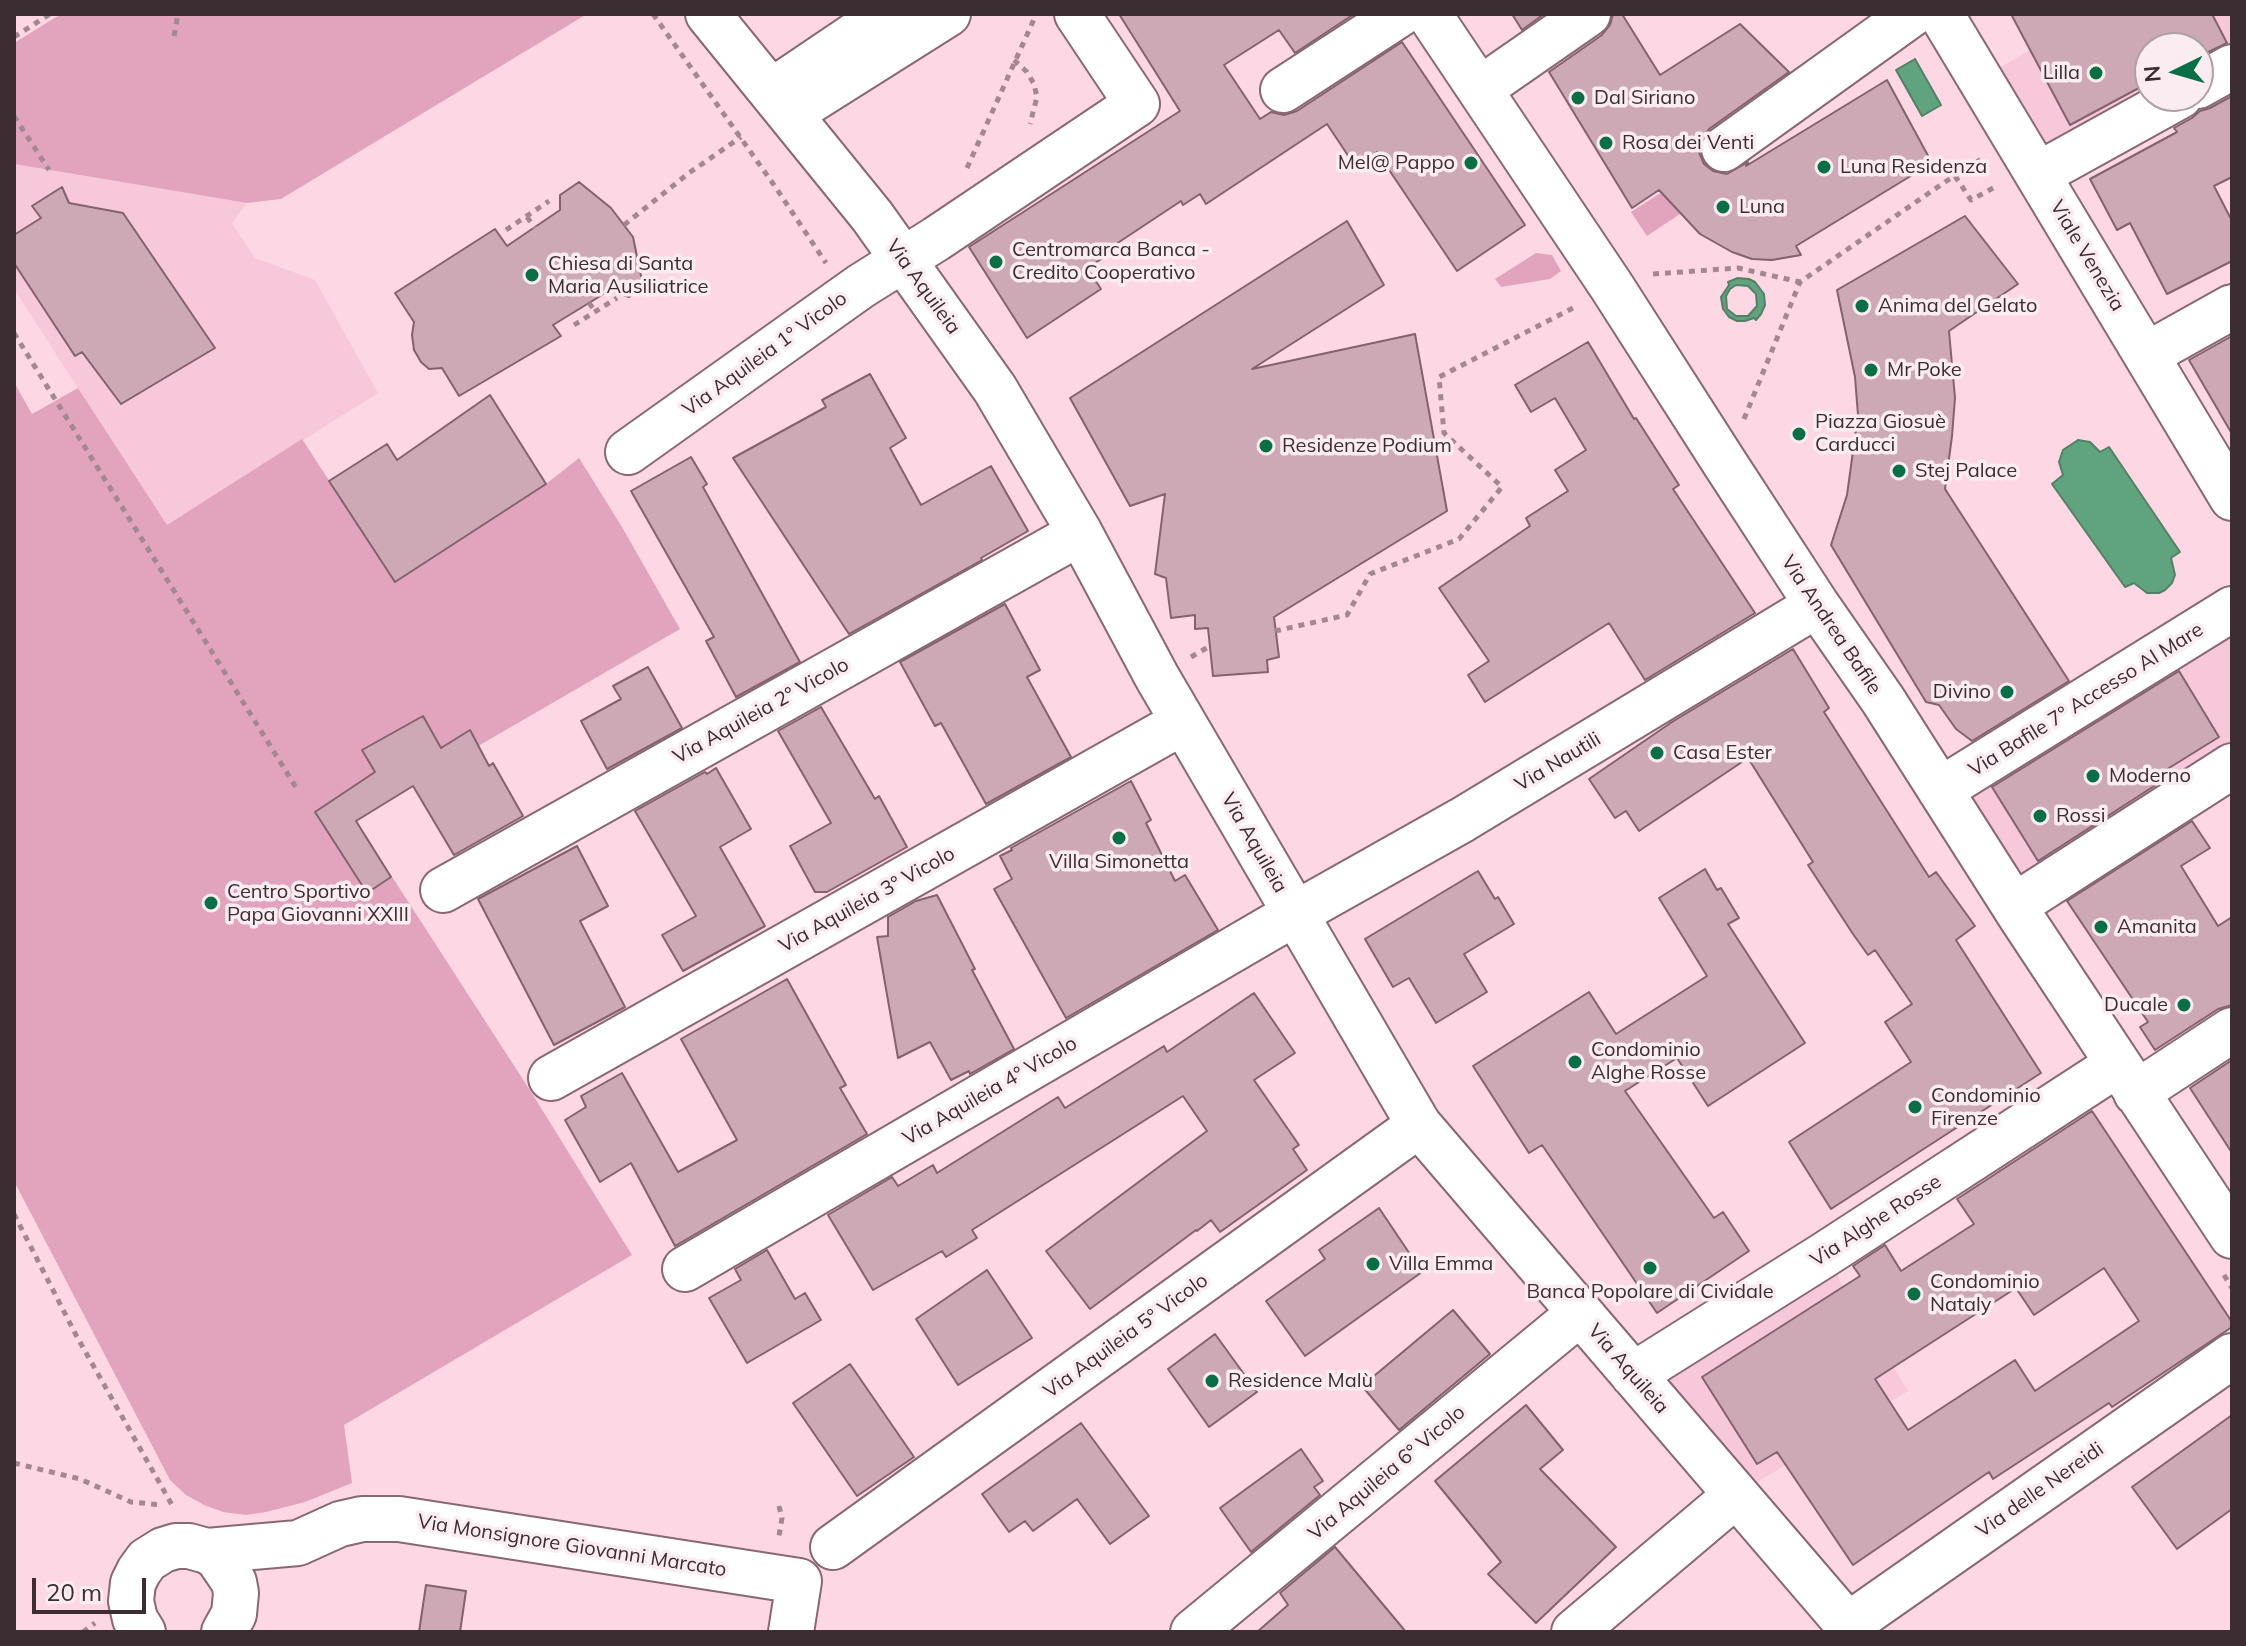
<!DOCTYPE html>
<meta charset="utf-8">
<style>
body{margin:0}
#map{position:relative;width:2246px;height:1646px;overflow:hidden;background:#fed7e5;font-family:Mulish,sans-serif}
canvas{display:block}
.frame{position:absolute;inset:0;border:16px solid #3b2d32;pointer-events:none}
.north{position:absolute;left:2134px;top:32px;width:80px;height:80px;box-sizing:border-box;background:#fbecf1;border:2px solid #aea0a5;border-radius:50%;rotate:265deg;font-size:22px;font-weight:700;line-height:32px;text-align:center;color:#3b2d32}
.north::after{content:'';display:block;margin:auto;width:28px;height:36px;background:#096f46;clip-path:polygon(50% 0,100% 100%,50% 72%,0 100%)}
.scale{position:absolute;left:32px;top:1578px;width:114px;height:36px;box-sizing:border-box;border:4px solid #3b2d32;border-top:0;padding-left:10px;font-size:24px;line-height:28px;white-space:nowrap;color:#3b2d32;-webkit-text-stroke:6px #fbecf1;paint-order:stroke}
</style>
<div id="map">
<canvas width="2246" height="1646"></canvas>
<div class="frame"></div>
<div class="north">N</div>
<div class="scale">20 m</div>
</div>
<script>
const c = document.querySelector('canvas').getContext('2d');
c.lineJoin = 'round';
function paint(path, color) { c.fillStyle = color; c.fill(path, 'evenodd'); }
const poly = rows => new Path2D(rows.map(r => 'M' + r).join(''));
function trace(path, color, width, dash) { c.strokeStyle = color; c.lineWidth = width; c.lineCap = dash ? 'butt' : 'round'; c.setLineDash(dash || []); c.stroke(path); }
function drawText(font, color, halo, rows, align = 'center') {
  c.font = font + ' Mulish,sans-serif'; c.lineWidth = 7; c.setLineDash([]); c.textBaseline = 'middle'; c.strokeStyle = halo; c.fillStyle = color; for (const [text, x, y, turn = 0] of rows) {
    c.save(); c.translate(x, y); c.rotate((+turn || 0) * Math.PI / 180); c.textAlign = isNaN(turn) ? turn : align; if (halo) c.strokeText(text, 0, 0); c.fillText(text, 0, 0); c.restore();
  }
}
paint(poly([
 [2092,14,2232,14,2232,67,2198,86,2198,48,2150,48,2150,96,2039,174,1980,79],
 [14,164,247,203,232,223,255,258,315,280,378,393,167,526,14,289],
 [2232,609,2232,779,2021,917,1940,790],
 [1824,1255,1908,1391,1736,1495,1633,1375]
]), '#f7c8da');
paint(poly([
 [61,14,587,14,281,199,247,203,14,164,14,43],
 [1665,190,1680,214,1647,236,1631,212],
 [1536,253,1552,255,1561,271,1550,279,1501,287,1495,279],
 [14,382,32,414,78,388,167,525,302,439,395,582,546,484,579,458,622,527,680,629,449,763,356,821,533,1095,632,1255,344,1425,352,1483,305,1502,266,1512,246,1515,223,1512,204,1505,186,1495,170,1480,14,1181]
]), '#e1a4bc');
const water = poly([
 [1915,59,1941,105,1922,116,1896,70,1915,59],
 [1738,278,1749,279,1755,282,1764,294,1765,305,1761,314,1756,320,1754,318,1745,321,1737,321,1729,317,1723,309,1721,297,1729,285,1728,282,1738,278],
 [1736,285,1748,286,1756,294,1757,306,1748,316,1736,316,1727,309,1726,296,1730,289,1736,285],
 [2078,440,2090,442,2100,452,2109,447,2180,552,2171,558,2175,575,2172,583,2165,590,2159,593,2147,593,2134,583,2125,587,2052,484,2063,475,2059,462,2063,450,2078,440]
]);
paint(water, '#5fa47e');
trace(water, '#548067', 2);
const building = poly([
 [1119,14,1354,14,1295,53,1279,30,1224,65,1260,119,1271,112,1284,115,1297,111,1402,42,1525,225,1457,271,1377,152,1355,166,1327,124,1206,204,1200,194,1183,205,1181,201,1101,254,1103,258,1087,268,1101,289,1027,338,969,247,1180,111,1119,14],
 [1512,14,1544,14,1522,30,1512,14],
 [1613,14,1622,14,1660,75,1740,24,1789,72,1709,129,1702,138,1699,152,1704,164,1713,171,1727,174,1748,162,1746,166,1887,80,1932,163,1796,246,1801,255,1772,260,1752,259,1732,252,1700,234,1659,190,1632,208,1549,72,1602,35,1610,25,1613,14],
 [2011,14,2212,14,2227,43,2198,57,2198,48,2150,48,2150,82,2070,125,2011,14],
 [2232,96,2232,177,2214,186,2232,221,2232,261,2167,294,2130,223,2117,230,2090,179,2177,132,2174,128,2192,118,2200,111,2210,108,2232,96],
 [579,182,611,208,633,237,643,285,629,297,610,290,589,303,553,325,561,336,459,396,442,368,429,369,421,362,414,350,412,335,414,322,395,293,495,229,507,246,560,210,560,195,579,182],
 [62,187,69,203,123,213,215,348,121,404,82,352,75,356,14,263,14,235,41,218,32,206,62,187],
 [1965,216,2018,284,1949,331,1955,398,1952,436,1945,489,2069,681,1972,741,1956,729,1939,705,1926,702,1831,545,1847,495,1858,415,1855,377,1837,290,1965,216],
 [1347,221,1384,285,1252,369,1415,334,1447,511,1274,617,1279,657,1267,660,1268,672,1213,676,1208,628,1195,629,1195,615,1171,618,1166,578,1155,574,1165,494,1130,506,1070,398,1347,221],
 [2232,336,2232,434,2189,360,2232,336],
 [1588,342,1634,419,1636,418,1679,485,1673,489,1755,613,1645,680,1609,623,1485,702,1468,675,1489,661,1439,588,1530,526,1526,518,1568,491,1555,470,1586,450,1555,398,1531,412,1515,385,1588,342],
 [870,374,906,438,890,448,921,505,991,466,1028,531,981,558,982,560,849,634,733,458,826,407,822,400,870,374],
 [490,395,546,484,395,582,329,481,387,444,397,460,490,395],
 [691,457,707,484,703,487,800,662,736,697,706,641,714,637,631,491,691,457],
 [1005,604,1040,670,1027,677,1071,757,986,804,941,723,935,726,900,662,1005,604],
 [1793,649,1829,708,1824,712,1929,877,1936,872,1975,926,1956,940,2041,1073,1831,1209,1789,1142,1911,1062,1885,1022,1912,1004,1875,950,1868,955,1853,934,1808,865,1813,862,1748,758,1639,831,1626,811,1615,818,1589,779,1672,722,1793,649],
 [648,667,682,728,607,769,581,721,621,699,613,686,648,667],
 [2179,671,2219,737,2161,773,2165,779,2038,861,1992,787,2179,671],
 [821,707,875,799,879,796,907,847,827,892,815,892,790,846,831,823,778,731,821,707],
 [423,716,441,748,470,730,489,766,493,763,523,816,454,855,413,786,356,821,391,877,367,893,315,812,375,772,362,750,423,716],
 [716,768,751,829,720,847,765,926,683,971,662,935,696,916,635,811,705,772,707,774,716,768],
 [1131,781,1151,820,1146,823,1175,881,1185,875,1218,930,1066,1018,994,889,1012,879,1000,856,1012,850,1011,848,1131,781],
 [2192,821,2210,848,2181,866,2218,926,2232,917,2232,1005,2218,1009,2155,1050,2140,1027,2148,1022,2067,901,2192,821],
 [577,846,608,906,580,921,625,1007,554,1045,478,899,577,846],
 [1705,869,1717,890,1721,888,1739,918,1728,924,1805,1043,1708,1106,1677,1058,1625,1091,1714,1218,1723,1212,1749,1251,1657,1313,1542,1145,1529,1153,1473,1066,1589,992,1616,1034,1707,976,1659,898,1705,869],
 [1478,871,1495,899,1498,897,1514,924,1464,954,1487,992,1436,1023,1409,978,1393,987,1365,939,1478,871],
 [937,895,975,969,972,970,1014,1049,970,1074,969,1071,951,1080,930,1042,898,1058,877,937,888,936,888,917,916,901,937,895],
 [787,979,846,1085,840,1088,867,1134,675,1246,631,1163,600,1182,565,1120,586,1107,581,1096,622,1073,678,1172,737,1140,681,1039,787,979],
 [1254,993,1295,1053,1254,1080,1299,1145,1293,1149,1307,1170,1220,1232,1211,1220,1197,1231,1196,1230,1090,1309,1046,1251,1207,1131,1183,1096,972,1230,977,1238,946,1257,942,1251,873,1290,828,1215,892,1177,898,1186,933,1165,937,1173,1058,1097,1065,1108,1164,1046,1167,1052,1254,993],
 [2232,1060,2232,1153,2190,1088,2232,1060],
 [2092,1111,2232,1322,2232,1327,2112,1407,2109,1403,1993,1479,1989,1472,1853,1565,1777,1452,1757,1464,1702,1377,1860,1276,1853,1266,1885,1245,1901,1271,1974,1224,1957,1199,2092,1111],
 [2104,1268,2139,1321,2035,1391,2015,1360,1908,1430,1875,1379,2016,1288,2034,1315,2104,1268],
 [1379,1208,1422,1272,1305,1356,1266,1301,1325,1259,1319,1250,1379,1208],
 [767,1250,795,1299,805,1293,821,1320,747,1363,709,1298,741,1280,735,1269,767,1250],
 [987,1270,1032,1338,958,1385,916,1319,987,1270],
 [1453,1310,1490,1354,1399,1430,1362,1386,1453,1310],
 [1215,1334,1257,1392,1209,1427,1168,1369,1215,1334],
 [850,1364,914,1457,857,1496,793,1403,850,1364],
 [1526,1405,1563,1450,1540,1469,1616,1547,1536,1623,1488,1574,1501,1562,1435,1481,1526,1405],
 [2232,1415,2232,1509,2177,1549,2132,1487,2232,1415],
 [1081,1423,1149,1516,1110,1544,1077,1499,1033,1531,1025,1521,1009,1532,982,1494,1081,1423],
 [1301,1449,1323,1481,1314,1487,1320,1495,1251,1552,1220,1508,1301,1449],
 [1335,1547,1406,1632,1257,1632,1288,1605,1280,1593,1335,1547],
 [426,1585,466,1591,460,1632,419,1632,426,1585]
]);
paint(building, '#cda9b6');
trace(building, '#83626e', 2);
const minor = poly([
 [708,14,872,216,995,389,1080,533,1157,677,1419,1125,1854,1632],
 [1429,14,1612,287,1724,462,1817,605,1883,700,2021,917,2232,1236],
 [1941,14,2232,498],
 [2198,86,2232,67],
 [1480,89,1588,14],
 [1283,90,1400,14],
 [772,91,886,14],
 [791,113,948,14],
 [1724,149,1912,14],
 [2039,174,2180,96],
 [2146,355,2232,307],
 [628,452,861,286,936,239,1137,104,1077,14],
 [1940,790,2232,609],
 [443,890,1080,533],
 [2014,906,2232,766],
 [551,1078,1183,722],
 [2136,1093,2232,1030],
 [685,1269,1270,928,1462,820,1817,605],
 [1633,1375,1824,1255,2118,1064],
 [833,1547,1419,1125],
 [207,1551,298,1543,340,1524,362,1519,399,1519,799,1581,791,1632],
 [1848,1625,2232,1356],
 [143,1632,135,1619,131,1601,133,1583,139,1571,147,1560,163,1550,176,1546,189,1546,207,1551,217,1557,234,1582,236,1593,234,1614,224,1632],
 [1193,1632,1580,1313],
 [1574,1632,1736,1495]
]);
trace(minor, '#896774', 48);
trace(poly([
 [653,14,774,185,826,263],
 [174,36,178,14],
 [14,37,50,14],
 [1014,60,1027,72,1034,84,1037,97,1030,124],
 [14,116,49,170],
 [967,168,1035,17],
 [1955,176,1971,200,1997,186],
 [527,217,535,228],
 [624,225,689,173,741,137],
 [506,230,549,201],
 [1653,274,1738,268,1800,282],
 [589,303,596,312],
 [574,325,617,298],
 [14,333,297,789],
 [1744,419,1800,282,1945,182,1983,158],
 [1275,631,1347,615,1370,574,1459,539,1502,487,1444,433,1439,377,1577,306],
 [1191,657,1210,646],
 [14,1214,76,1335,172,1505],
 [2224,1275,2232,1288],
 [14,1463,80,1479,131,1502,162,1505],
 [779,1506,782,1518,779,1536],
 [83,1632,95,1623]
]), '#a38891', 5, [6, 6]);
trace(minor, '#fff', 44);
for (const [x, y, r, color] of [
 [2096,73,8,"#096f46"],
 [1578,98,8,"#096f46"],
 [1606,143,8,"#096f46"],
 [1471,163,8,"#096f46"],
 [1824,167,8,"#096f46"],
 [1723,207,8,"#096f46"],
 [996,262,8,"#096f46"],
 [532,275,8,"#096f46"],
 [1862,306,8,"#096f46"],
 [1871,370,8,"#096f46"],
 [1799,434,8,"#096f46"],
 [1266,446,8,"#096f46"],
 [1899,471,8,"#096f46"],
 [2007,692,8,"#096f46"],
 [1657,753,8,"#096f46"],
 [2093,776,8,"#096f46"],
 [2040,816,8,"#096f46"],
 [1119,838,8,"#096f46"],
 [211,903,8,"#096f46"],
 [2101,927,8,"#096f46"],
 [2184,1005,8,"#096f46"],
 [1575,1062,8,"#096f46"],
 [1915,1107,8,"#096f46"],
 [1373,1264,8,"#096f46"],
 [1650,1268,8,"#096f46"],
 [1914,1294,8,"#096f46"],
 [1212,1381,8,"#096f46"]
]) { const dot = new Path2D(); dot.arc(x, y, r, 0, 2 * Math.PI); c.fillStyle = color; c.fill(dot); trace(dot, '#fbecf1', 3); }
drawText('20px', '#3b2d32', '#fbecf1', [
 ["Lilla",2080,73,"right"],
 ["Dal Siriano",1594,98],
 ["Rosa dei Venti",1622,143],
 ["Mel@ Pappo",1455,163,"right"],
 ["Luna Residenza",1840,167],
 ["Luna",1739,207],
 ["Centromarca Banca -",1012,250],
 ["Credito Cooperativo",1012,273],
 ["Chiesa di Santa",548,264],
 ["Maria Ausiliatrice",548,287],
 ["Anima del Gelato",1878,306],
 ["Mr Poke",1887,370],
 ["Piazza Giosuè",1815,422],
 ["Carducci",1815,445],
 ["Residenze Podium",1282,446],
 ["Stej Palace",1915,471],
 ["Divino",1991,692,"right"],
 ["Casa Ester",1673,753],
 ["Moderno",2109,776],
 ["Rossi",2056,816],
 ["Villa Simonetta",1119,862,"center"],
 ["Centro Sportivo",227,892],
 ["Papa Giovanni XXIII",227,915],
 ["Amanita",2117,927],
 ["Ducale",2168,1005,"right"],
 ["Condominio",1591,1050],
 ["Alghe Rosse",1591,1073],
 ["Condominio",1931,1096],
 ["Firenze",1931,1119],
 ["Villa Emma",1389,1264],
 ["Condominio",1930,1282],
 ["Nataly",1930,1305],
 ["Banca Popolare di Cividale",1650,1292,"center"],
 ["Residence Malù",1228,1381]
], 'left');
drawText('20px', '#3b2d32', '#fbecf1', [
 ["Viale Venezia",2087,256,59],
 ["Via Aquileia",923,287,54],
 ["Via Aquileia 1° Vicolo",765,354,-36],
 ["Via Andrea Bafile",1831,625,56],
 ["Via Bafile 7° Accesso Al Mare",2086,700,-32],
 ["Via Aquileia 2° Vicolo",761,711,-29],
 ["Via Nautili",1558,762,-31],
 ["Via Aquileia",1254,843,60],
 ["Via Aquileia 3° Vicolo",867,900,-29],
 ["Via Aquileia 4° Vicolo",990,1091,-30],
 ["Via Alghe Rosse",1876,1221,-33],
 ["Via Aquileia 5° Vicolo",1126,1336,-36],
 ["Via Aquileia",1628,1369,49],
 ["Via Aquileia 6° Vicolo",1387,1473,-40],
 ["Via delle Nereidi",2040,1490,-35],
 ["Via Monsignore Giovanni Marcato",572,1546,9]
]);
</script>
